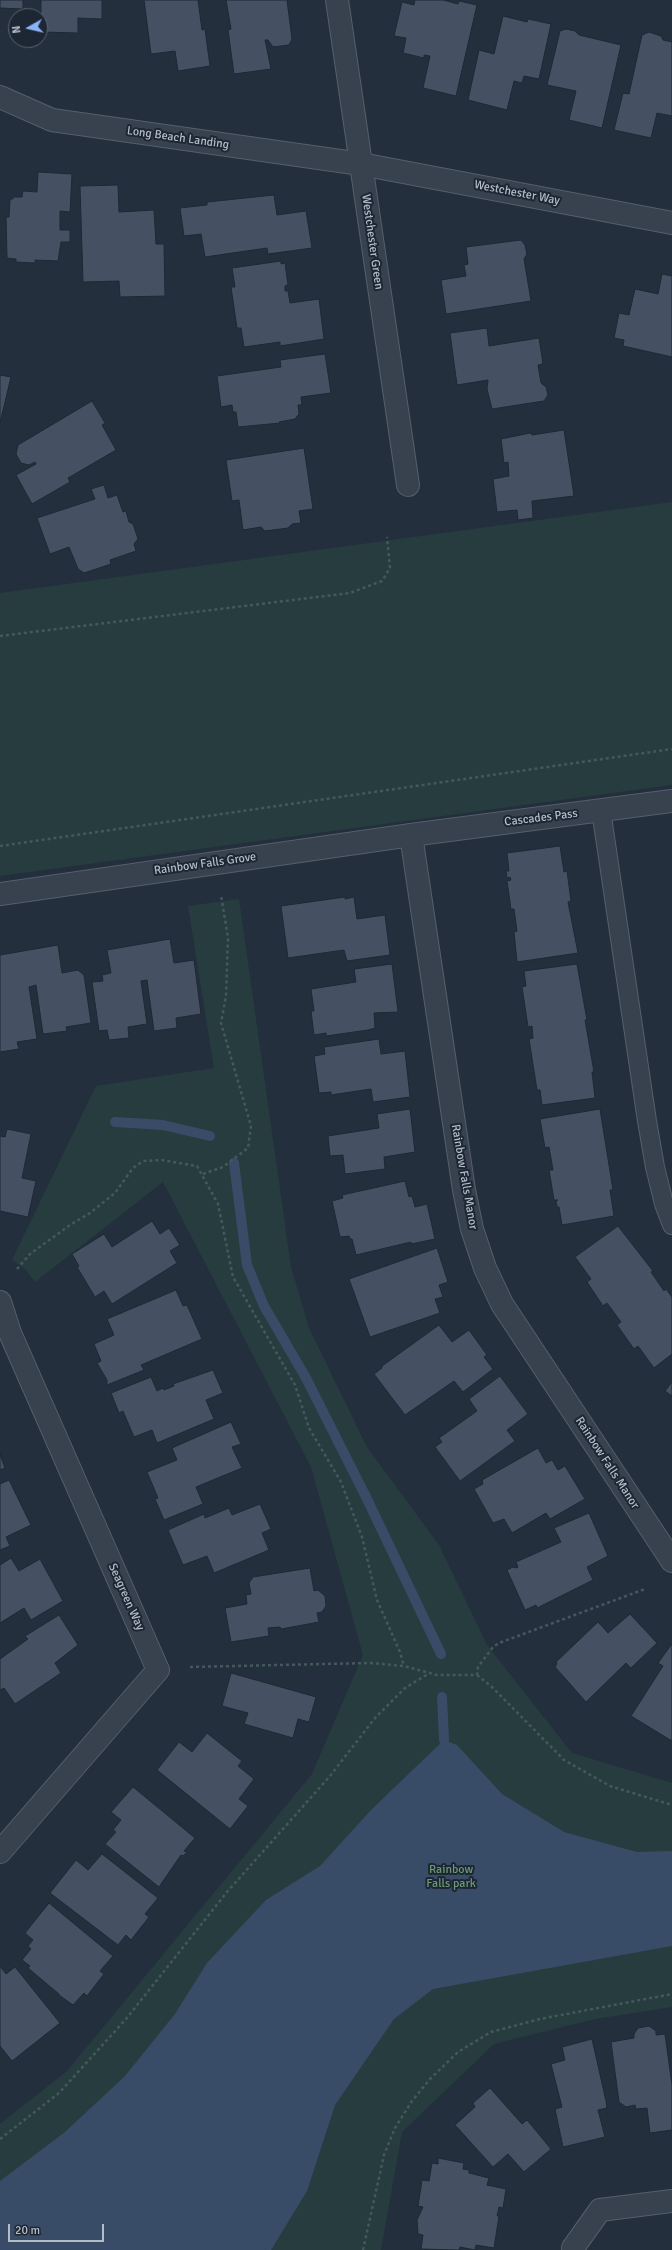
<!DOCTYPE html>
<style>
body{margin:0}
#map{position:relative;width:672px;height:2250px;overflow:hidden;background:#242f3e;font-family:Signika,sans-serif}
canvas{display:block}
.north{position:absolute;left:8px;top:8px;width:40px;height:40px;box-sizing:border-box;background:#1d2633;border:1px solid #59626f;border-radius:50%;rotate:262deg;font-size:11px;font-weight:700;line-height:16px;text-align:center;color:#b4bcc9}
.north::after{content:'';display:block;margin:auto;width:14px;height:18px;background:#8ab4f8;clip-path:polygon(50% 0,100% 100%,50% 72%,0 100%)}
.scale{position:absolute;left:8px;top:2224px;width:96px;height:18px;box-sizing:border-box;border:2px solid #b4bcc9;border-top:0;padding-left:5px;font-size:12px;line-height:14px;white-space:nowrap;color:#b4bcc9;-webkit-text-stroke:3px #1d2633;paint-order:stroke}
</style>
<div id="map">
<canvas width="672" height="2250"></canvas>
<div class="north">N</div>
<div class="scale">20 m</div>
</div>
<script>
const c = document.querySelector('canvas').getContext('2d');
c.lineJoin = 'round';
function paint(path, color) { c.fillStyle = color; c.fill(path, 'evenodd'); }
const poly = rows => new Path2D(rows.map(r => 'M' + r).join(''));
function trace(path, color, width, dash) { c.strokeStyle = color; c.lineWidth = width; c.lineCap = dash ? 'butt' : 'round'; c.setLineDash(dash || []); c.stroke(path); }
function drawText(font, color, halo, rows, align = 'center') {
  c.font = font + ' Signika,sans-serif'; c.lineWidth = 4; c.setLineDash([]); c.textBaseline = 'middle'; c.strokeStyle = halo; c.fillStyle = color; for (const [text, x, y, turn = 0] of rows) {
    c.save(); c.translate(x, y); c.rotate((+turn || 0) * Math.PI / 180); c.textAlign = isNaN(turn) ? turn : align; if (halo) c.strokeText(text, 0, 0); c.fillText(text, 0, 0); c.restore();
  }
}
paint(poly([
 [672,502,672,785,0,876,0,593],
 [239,899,291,1267,309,1328,367,1447,439,1545,487,1645,572,1753,672,1783,672,2007,595,2019,494,2044,402,2132,381,2250,0,2250,0,2124,67,2071,312,1774,363,1655,311,1467,163,1182,35,1282,26,1270,12,1260,96,1086,214,1068,188,906]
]), '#263c3f');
paint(poly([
 [444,1740,457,1745,502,1794,564,1832,637,1852,672,1851,672,1946,433,1989,394,2019,335,2105,307,2191,271,2250,0,2250,0,2181,65,2132,125,2076,175,2014,207,1963,266,1900,320,1866,372,1809]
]), '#394c67');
trace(poly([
 [115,1122,163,1125,210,1136],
 [234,1163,247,1265,264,1306,306,1378,367,1499,441,1654],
 [442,1697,444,1740]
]), '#394c67', 10);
const building = poly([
 [0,0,23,0,23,9,0,8,0,0],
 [41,0,102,0,102,19,78,18,78,33,41,32,41,0],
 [144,0,198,0,202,30,205,29,210,66,178,71,175,51,151,54,144,0],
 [226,0,287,0,292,39,289,45,273,47,268,40,265,40,271,69,234,74,228,30,231,29,226,0],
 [415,0,443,0,458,4,459,1,477,5,456,96,423,88,430,56,424,55,424,58,403,53,406,38,394,36,402,2,414,5,415,0],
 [503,16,527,22,528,19,551,24,539,79,524,76,522,83,514,81,507,110,468,100,479,50,494,54,503,16],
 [566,29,575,31,579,35,621,45,602,128,569,120,576,91,547,85,560,31,566,29],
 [649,32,661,36,663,40,672,42,672,116,657,113,651,138,614,130,623,93,629,94,642,35,649,32],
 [38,172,72,174,70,212,60,211,60,230,70,230,70,242,61,242,58,261,35,260,35,263,16,262,16,259,7,258,6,217,9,217,10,199,13,199,13,197,22,197,23,191,37,192,38,172],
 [118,185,119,212,154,210,156,244,164,244,165,296,120,297,119,281,83,282,80,186,118,185],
 [274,195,277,215,306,211,312,248,268,254,267,248,205,257,201,234,184,236,180,208,207,205,207,202,274,195],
 [521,240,525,245,527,254,524,259,531,301,446,314,441,280,466,276,464,265,468,264,466,247,521,240],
 [281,261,281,264,285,263,288,285,285,286,285,291,288,291,290,303,319,299,324,339,280,346,280,342,244,347,241,328,237,328,231,287,235,287,232,268,281,261],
 [662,274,672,276,672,357,623,346,624,340,614,338,619,313,629,315,635,289,658,294,662,274],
 [487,328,489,346,539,338,543,364,538,365,541,383,546,387,548,395,544,401,492,409,487,389,488,380,457,385,450,333,487,328],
 [325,354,331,393,301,397,302,405,298,405,299,414,295,419,279,422,280,423,238,427,236,412,233,412,232,405,221,407,217,376,281,367,280,360,325,354],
 [0,375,11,377,0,423,0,375],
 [92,401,105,423,102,425,116,450,68,478,70,482,32,504,16,475,36,464,35,462,29,465,21,463,16,454,18,445,92,401],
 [564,430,574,496,532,501,533,518,518,520,517,510,497,512,493,479,509,476,508,462,504,463,501,439,530,433,532,435,564,430],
 [304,448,313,509,299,511,301,523,292,524,288,528,265,531,261,527,243,530,239,500,232,501,226,460,304,448],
 [104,485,108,498,117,495,123,512,126,511,129,522,133,524,138,539,134,544,136,551,110,560,111,564,84,573,78,569,69,547,50,554,37,518,95,499,91,489,104,485],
 [560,846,564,872,567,871,571,901,568,902,578,953,517,962,514,932,517,931,514,909,511,909,507,881,511,880,510,877,507,878,506,871,509,871,507,853,560,846],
 [345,897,345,899,354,897,357,919,385,915,390,955,347,961,344,950,288,958,281,906,345,897],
 [170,939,174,963,194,960,201,1014,176,1018,177,1028,154,1031,147,980,141,981,147,1024,128,1027,129,1038,109,1040,107,1030,99,1031,92,982,103,981,102,975,111,973,107,950,170,939],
 [58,945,62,973,78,970,84,975,91,1023,66,1027,67,1031,43,1034,36,985,29,987,37,1039,17,1042,19,1049,0,1052,0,955,58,945],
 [392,964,398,1012,374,1013,375,1028,368,1030,326,1036,326,1033,314,1035,311,1011,314,1011,311,989,356,982,354,969,392,964],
 [577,964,587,1020,585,1020,594,1072,592,1072,595,1098,542,1105,540,1090,537,1090,529,1039,533,1038,532,1026,528,1027,522,987,526,986,524,971,577,964],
 [379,1039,381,1054,405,1051,410,1097,373,1102,371,1089,331,1095,331,1092,319,1093,314,1056,325,1054,324,1047,379,1039],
 [410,1109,415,1152,384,1157,385,1169,345,1174,343,1155,330,1156,328,1136,379,1128,377,1114,410,1109],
 [600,1109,613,1190,610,1190,614,1216,562,1225,559,1207,557,1207,556,1201,558,1200,554,1200,549,1170,553,1170,549,1147,545,1148,540,1119,600,1109],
 [7,1129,31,1134,22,1178,36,1181,28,1217,0,1211,0,1136,5,1137,7,1129],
 [405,1181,409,1197,412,1196,415,1207,427,1204,435,1239,411,1244,411,1242,356,1255,352,1239,350,1239,349,1236,340,1237,332,1201,343,1198,342,1195,405,1181],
 [152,1221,160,1234,169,1228,180,1245,170,1251,177,1263,112,1304,104,1291,95,1297,77,1267,79,1266,72,1254,104,1234,112,1247,152,1221],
 [618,1226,653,1271,651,1272,664,1291,666,1289,672,1297,672,1354,654,1368,638,1346,634,1349,617,1325,621,1322,607,1303,603,1306,587,1282,591,1279,575,1257,618,1226],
 [437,1248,448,1282,439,1285,443,1297,435,1299,440,1313,370,1337,349,1279,437,1248],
 [176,1290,183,1306,187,1305,202,1339,141,1365,144,1370,107,1385,107,1380,97,1363,101,1361,94,1344,114,1335,107,1319,176,1290],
 [439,1325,452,1342,469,1330,487,1355,484,1357,493,1369,463,1392,454,1381,405,1415,374,1374,382,1368,382,1366,439,1325],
 [213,1370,223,1393,206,1400,214,1419,157,1443,152,1430,134,1437,123,1411,119,1413,111,1393,151,1377,157,1391,163,1388,164,1390,174,1386,173,1384,213,1370],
 [500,1376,528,1414,507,1430,515,1441,460,1481,435,1447,442,1442,439,1438,477,1411,469,1399,500,1376],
 [672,1382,672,1396,665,1391,672,1382],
 [231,1422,241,1444,232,1447,242,1468,196,1487,203,1504,164,1520,155,1499,158,1498,147,1472,177,1460,172,1448,231,1422],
 [538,1448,546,1463,552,1460,558,1470,565,1466,585,1499,550,1519,546,1513,512,1533,504,1519,493,1523,474,1489,483,1484,482,1480,538,1448],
 [0,1454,5,1468,0,1470,0,1454],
 [9,1480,31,1525,6,1537,10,1546,0,1550,0,1484,9,1480],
 [260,1504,271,1529,262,1533,269,1550,214,1573,207,1556,183,1565,168,1530,204,1514,205,1518,229,1508,232,1515,260,1504],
 [589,1513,608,1556,587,1567,593,1580,537,1608,536,1605,525,1610,507,1570,513,1567,517,1568,518,1567,516,1562,561,1542,554,1528,589,1513],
 [11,1558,19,1571,40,1559,63,1601,31,1620,24,1608,0,1623,0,1565,11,1558],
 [310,1568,314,1591,318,1590,325,1596,326,1606,322,1612,317,1613,319,1622,281,1629,280,1627,268,1628,269,1636,231,1642,225,1608,247,1604,246,1595,251,1594,249,1583,253,1577,310,1568],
 [630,1614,657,1643,631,1668,626,1663,586,1702,555,1667,557,1664,556,1662,598,1622,608,1633,630,1614],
 [59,1615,78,1645,55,1663,61,1673,15,1704,4,1688,0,1690,0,1659,28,1639,25,1636,59,1615],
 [671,1645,672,1645,672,1741,631,1716,663,1666,658,1663,671,1645],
 [231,1673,316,1697,309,1722,298,1719,293,1738,244,1724,248,1713,222,1706,231,1673],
 [207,1733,242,1761,238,1766,254,1779,239,1799,248,1806,230,1829,157,1770,179,1742,192,1752,207,1733],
 [133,1787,195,1838,184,1851,187,1852,183,1856,181,1855,159,1887,105,1844,116,1832,113,1830,121,1820,111,1812,133,1787],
 [102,1854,158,1898,145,1914,149,1917,131,1940,126,1935,118,1945,50,1893,76,1860,88,1870,102,1854],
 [49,1903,113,1956,100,1971,104,1974,87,1996,84,1993,73,2005,59,1995,59,1994,28,1968,30,1966,22,1960,31,1949,28,1946,33,1940,25,1933,49,1903],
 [0,1966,6,1974,15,1967,60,2023,12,2061,0,2046,0,1966],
 [649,2026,656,2031,656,2035,665,2034,672,2085,672,2130,650,2133,647,2108,636,2109,635,2105,626,2107,619,2102,611,2042,634,2038,634,2034,638,2028,649,2026],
 [592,2039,606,2101,607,2108,598,2110,605,2137,563,2147,555,2109,562,2107,551,2064,565,2060,562,2047,592,2039],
 [490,2088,522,2124,527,2120,551,2149,524,2172,508,2154,493,2167,455,2125,475,2107,473,2103,490,2088],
 [438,2158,464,2163,463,2169,469,2170,469,2173,489,2178,487,2185,506,2189,503,2208,499,2207,497,2216,499,2216,494,2248,476,2245,475,2250,460,2247,459,2250,421,2249,423,2235,418,2234,417,2220,423,2207,418,2206,422,2180,429,2181,432,2163,438,2164,438,2158]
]);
paint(building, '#455162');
trace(building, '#1f2835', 1);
const service = poly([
 [601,810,647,1121,655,1167,664,1204,672,1225]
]);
const minor = poly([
 [337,0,408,485],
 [0,97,52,120,361,164,672,223],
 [411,835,464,1190,472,1229,485,1268,502,1304,672,1561],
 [0,894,411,835,672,801],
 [0,1302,10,1333,158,1670,0,1852],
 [574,2250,573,2248,600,2210,672,2201]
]);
trace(service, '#565f6c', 20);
trace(minor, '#565f6c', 24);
trace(poly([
 [0,636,350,593,382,581,390,568,387,537],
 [0,846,672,749],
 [203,1174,223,1167,248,1148,251,1126,221,1023,226,996,228,938,221,895],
 [17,1269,30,1254,70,1225,90,1213,115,1193,133,1168,143,1161,162,1160,197,1166,218,1204,233,1277,295,1385,309,1428,341,1482,362,1537,377,1600,400,1652,404,1666],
 [190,1667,369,1663,404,1666,437,1675,477,1675,478,1667,493,1647,499,1643,645,1589],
 [477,1675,492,1687,564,1760,610,1786,672,1805],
 [0,2139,59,2093,126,2019,227,1892,330,1776,375,1718,405,1688,428,1674],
 [363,2250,384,2155,395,2128,412,2101,430,2079,458,2052,491,2032,540,2019,672,1994]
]), '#44595c', 2.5, [3, 3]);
trace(service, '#38414e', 18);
trace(minor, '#38414e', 22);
drawText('12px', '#b4bcc9', '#1d2633', [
 ["Long Beach Landing",178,138,8],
 ["Westchester Way",517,193,11],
 ["Westchester Green",372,242,82],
 ["Cascades Pass",541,818,-7],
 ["Rainbow Falls Grove",205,864,-8],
 ["Rainbow Falls Manor",464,1177,80],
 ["Rainbow Falls Manor",607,1463,57],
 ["Seagreen Way",126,1597,66]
]);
drawText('12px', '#6b9a76', '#1d2633', [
 ["Rainbow",451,1870],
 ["Falls park",451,1884]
]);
</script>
